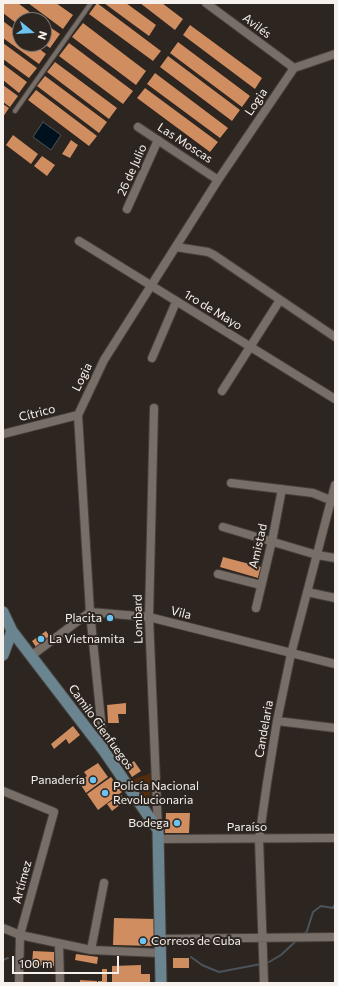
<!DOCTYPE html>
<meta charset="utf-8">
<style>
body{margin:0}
#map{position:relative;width:338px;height:986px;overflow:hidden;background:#2d2520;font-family:Commissioner,sans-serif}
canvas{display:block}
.frame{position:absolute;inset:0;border:4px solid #f6f1ed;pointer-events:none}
.north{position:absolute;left:12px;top:12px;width:40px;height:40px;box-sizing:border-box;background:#2d2520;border:1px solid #7d7772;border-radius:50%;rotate:108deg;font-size:11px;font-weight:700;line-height:16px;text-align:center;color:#f6f1ed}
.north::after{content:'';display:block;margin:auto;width:14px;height:18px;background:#6ac3f1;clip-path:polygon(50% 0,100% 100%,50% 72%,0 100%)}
.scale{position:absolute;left:12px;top:956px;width:107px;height:18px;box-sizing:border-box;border:2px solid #f6f1ed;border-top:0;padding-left:5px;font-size:12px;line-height:14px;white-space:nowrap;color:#f6f1ed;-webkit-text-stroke:3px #2d2520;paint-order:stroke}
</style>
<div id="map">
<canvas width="338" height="986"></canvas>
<div class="frame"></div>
<div class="north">N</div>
<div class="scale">100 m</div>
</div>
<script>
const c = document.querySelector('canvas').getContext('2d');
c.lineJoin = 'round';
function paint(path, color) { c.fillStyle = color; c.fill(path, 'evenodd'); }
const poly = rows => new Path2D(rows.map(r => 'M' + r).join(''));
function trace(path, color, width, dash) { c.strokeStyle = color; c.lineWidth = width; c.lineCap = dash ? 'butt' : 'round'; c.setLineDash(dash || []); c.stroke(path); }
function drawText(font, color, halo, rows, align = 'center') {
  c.font = font + ' Commissioner,sans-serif'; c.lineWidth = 4; c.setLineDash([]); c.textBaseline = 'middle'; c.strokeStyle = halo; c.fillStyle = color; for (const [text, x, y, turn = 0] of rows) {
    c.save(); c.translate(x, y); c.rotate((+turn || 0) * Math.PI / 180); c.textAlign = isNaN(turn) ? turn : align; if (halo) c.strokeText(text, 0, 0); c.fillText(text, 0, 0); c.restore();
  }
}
paint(poly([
 [151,773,150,805,132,780]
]), '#532c0e');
const water = poly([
 [43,122,61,135,51,150,33,137,43,122]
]);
paint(water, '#00111e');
trace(water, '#4a545c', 1);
trace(poly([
 [303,935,307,931,313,912,321,906,333,908,335,904],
 [191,957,202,965,219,972,261,964],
 [3,960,8,958],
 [265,963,269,962,281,955,297,940]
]), '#4a545c', 2);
paint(poly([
 [3,3,18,3,40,20,20,20,20,26,3,13],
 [28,3,56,3,73,15,63,29],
 [97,3,161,51,153,61,89,14],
 [104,3,126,3,156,25,149,36],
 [140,3,162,3,183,19,175,30],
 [3,21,20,34,20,44,33,44,46,54,39,64,3,38],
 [44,23,60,34,50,48,44,44],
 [83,23,146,71,136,85,72,37],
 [190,25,262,78,255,89,183,35],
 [178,42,250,96,242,107,170,53],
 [3,43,37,68,29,78,3,59],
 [69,43,133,91,123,104,59,56],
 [168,56,240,110,232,121,160,67],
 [55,62,117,108,109,119,47,72],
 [3,64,27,82,19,93,3,80],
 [155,73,228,128,220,138,147,84],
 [45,76,107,122,99,133,37,86],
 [3,85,18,96,10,107,3,102],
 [145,88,218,142,210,152,137,98],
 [36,90,97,136,89,146,28,100],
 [3,104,9,108,3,117],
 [13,135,38,154,31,164,6,145],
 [71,140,78,145,70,158,62,154],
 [42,156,55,165,47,176,34,166],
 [223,557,261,567,258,578,220,567],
 [46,631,50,637,36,647,32,641],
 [126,703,126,714,118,714,119,723,108,723,107,705],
 [73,726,80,735,69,744,66,739,54,749,51,744],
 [134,761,141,771,132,777,126,767],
 [98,763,108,777,86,793,79,782,87,776,84,772],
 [111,777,122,792,98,810,87,794],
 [121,795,126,800,112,811,107,804],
 [166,813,190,813,189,833,165,833],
 [114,918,155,919,154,946,113,945],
 [33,951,54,952,54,966,32,965],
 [76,954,98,957,97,964,75,960],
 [173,958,189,958,189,968,173,968],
 [141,965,141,974,150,974,150,983,112,983,112,966],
 [102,969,107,969,107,983,98,983,98,981,102,981],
 [80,980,97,981,97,983,80,983]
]), '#d08d60');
const lane = poly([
 [15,111,91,3]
]);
const street = poly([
 [206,3,294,68],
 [294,68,335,54],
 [138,127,218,180],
 [127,209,158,140],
 [79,241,335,399],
 [176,247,208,252,214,255,335,337],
 [152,358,176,302],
 [222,391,280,300],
 [154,408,149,617,158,830],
 [3,434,78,415],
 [231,483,313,493,335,502],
 [223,527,317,555,335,558],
 [218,574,261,585],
 [307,592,335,598],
 [256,608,272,541,282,489],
 [31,656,90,612,149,617,335,664],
 [277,721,335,728],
 [104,750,90,612,78,415,104,360,218,180,294,68],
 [3,791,54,812,20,935,19,983],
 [159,839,335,838],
 [3,928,20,935,91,950,160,953],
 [160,939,335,937],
 [59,944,60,983],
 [91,950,104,883],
 [264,983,259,839,267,783,277,721,291,654,335,485]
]);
const secondary = poly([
 [3,612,12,631,104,751,158,830,161,983],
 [3,655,12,631]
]);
trace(lane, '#46403c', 6);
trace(street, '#46403c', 10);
trace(secondary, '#46403c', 13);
trace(lane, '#776e68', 4);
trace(street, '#776e68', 8);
trace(secondary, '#6a8490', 11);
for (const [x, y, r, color] of [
 [110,618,4,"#6ac3f1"],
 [41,639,4,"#6ac3f1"],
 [93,780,4,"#6ac3f1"],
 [105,793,4,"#6ac3f1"],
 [177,823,4,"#6ac3f1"],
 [143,941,4,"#6ac3f1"]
]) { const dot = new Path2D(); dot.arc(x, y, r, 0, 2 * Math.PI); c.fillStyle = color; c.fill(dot); trace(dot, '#2d2520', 1.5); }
drawText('12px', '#f6f1ed', '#2d2520', [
 ["Avilés",257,26,37],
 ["Logia",256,102,-56],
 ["Las Moscas",185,143,33],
 ["26 de Julio",132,170,-66],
 ["1ro de Mayo",213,310,31],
 ["Logia",82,377,-64],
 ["Cítrico",37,413,-14],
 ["Amistad",258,546,-77],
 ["Vila",181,613,14],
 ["Lombard",138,619,-91],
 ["Camilo Cienfuegos",101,727,54],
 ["Candelaria",264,729,-80],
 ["Paraíso",247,827],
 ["Artímez",22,882,-75]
]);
drawText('12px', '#f6f1ed', '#2d2520', [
 ["Placita",102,618],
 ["La Vietnamita",49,639,"left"],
 ["Panadería",85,780],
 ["Policía Nacional",113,786,"left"],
 ["Revolucionaria",113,800,"left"],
 ["Bodega",169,823],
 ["Correos de Cuba",151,941,"left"]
], 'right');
</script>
